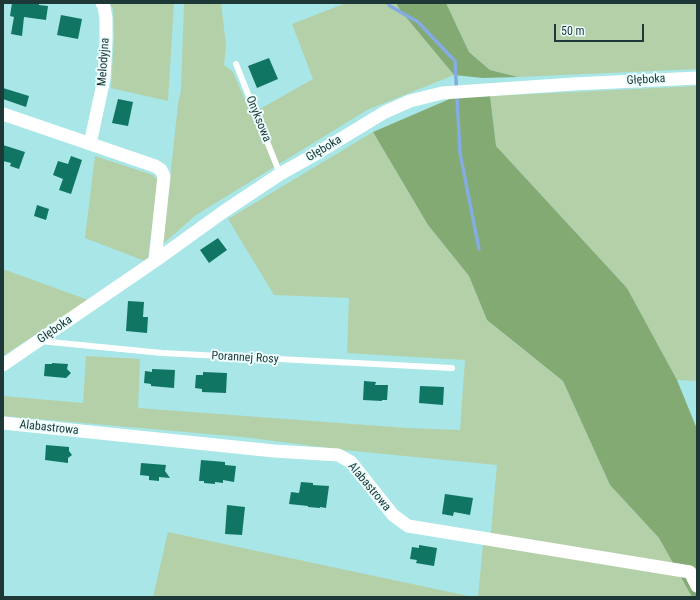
<!DOCTYPE html>
<meta charset="utf-8">
<style>
body{margin:0}
#map{position:relative;width:700px;height:600px;overflow:hidden;background:#a8e6e7;font-family:"Roboto Condensed",sans-serif}
canvas{display:block}
.frame{position:absolute;inset:0;border:4px solid #1e3737;pointer-events:none}
.scale{position:absolute;left:554px;top:24px;width:90px;height:18px;box-sizing:border-box;border:2px solid #1e3737;border-top:0;padding-left:5px;font-size:12px;line-height:14px;white-space:nowrap;color:#1e3737;-webkit-text-stroke:3px #ecfefe;paint-order:stroke}
</style>
<div id="map">
<canvas width="700" height="600"></canvas>
<div class="frame"></div>
<div class="scale">50 m</div>
</div>
<script>
const c = document.querySelector('canvas').getContext('2d');
c.lineJoin = 'round';
function paint(path, color) { c.fillStyle = color; c.fill(path, 'evenodd'); }
const poly = rows => new Path2D(rows.map(r => 'M' + r).join(''));
function trace(path, color, width, dash) { c.strokeStyle = color; c.lineWidth = width; c.lineCap = dash ? 'butt' : 'round'; c.setLineDash(dash || []); c.stroke(path); }
function drawText(font, color, halo, rows, align = 'center') {
  c.font = font + ' "Roboto Condensed",sans-serif'; c.lineWidth = 4; c.setLineDash([]); c.textBaseline = 'middle'; c.strokeStyle = halo; c.fillStyle = color; for (const [text, x, y, turn = 0] of rows) {
    c.save(); c.translate(x, y); c.rotate((+turn || 0) * Math.PI / 180); c.textAlign = isNaN(turn) ? turn : align; if (halo) c.strokeText(text, 0, 0); c.fillText(text, 0, 0); c.restore();
  }
}
paint(poly([
 [109,3,174,3,168,101,111,88,114,38,113,9],
 [184,3,221,3,226,45,224,65,233,72,251,114,313,79,292,24,346,3,396,3,400,10,454,75,367,110,196,215,163,244,178,104,181,90],
 [446,3,697,3,697,69,518,77,490,70,469,52],
 [697,86,697,381,677,380,627,288,496,146,490,96],
 [373,132,428,225,469,276,487,320,563,381,610,485,659,538,692,597,478,597,483,545,491,532,497,465,344,450,243,437,3,416,3,396,83,403,86,356,140,359,138,408,407,428,460,430,465,360,347,353,349,298,274,295,228,219],
 [95,156,153,175,158,180,148,258,145,261,85,238],
 [3,269,88,300,3,356],
 [168,532,257,551,473,597,153,597]
]), '#b4d0a8');
paint(poly([
 [396,3,446,3,469,52,490,70,518,77,483,78,454,75,400,10],
 [490,96,496,146,627,288,677,380,697,429,697,597,692,597,659,538,610,485,563,381,487,320,469,276,428,225,373,132,452,98]
]), '#83aa72');
trace(poly([
 [388,3,390,6,418,22,455,61,460,153,479,249]
]), '#84ace2', 3.5);
paint(poly([
 [12,3,39,3,39,5,48,6,46,20,24,17,22,36,11,34,14,17,10,16],
 [61,15,82,19,78,39,57,35],
 [269,58,278,79,257,88,248,66],
 [3,88,29,96,26,107,3,99],
 [118,99,133,102,128,126,112,123],
 [3,145,25,152,19,169,10,166,11,163,3,161],
 [71,156,82,160,71,194,59,190,63,179,53,175,58,161,68,164],
 [37,205,49,209,46,220,34,216],
 [218,238,227,250,209,263,200,250],
 [128,301,144,302,143,317,148,317,147,333,126,331],
 [52,363,68,364,67,369,71,373,66,378,44,376,45,364,52,364],
 [152,369,175,370,174,388,151,386,151,384,144,383,145,371,152,372],
 [203,372,227,373,226,393,202,392,202,389,195,388,196,375,203,375],
 [364,381,376,382,375,385,388,385,387,400,382,400,382,401,363,400],
 [420,386,444,387,443,405,419,403],
 [46,445,69,447,69,451,72,455,68,458,68,463,45,460],
 [201,460,225,462,225,465,236,466,234,482,223,480,223,483,215,482,215,484,204,483,204,481,199,481],
 [141,463,166,465,165,471,170,478,159,477,159,481,149,480,149,476,140,475],
 [301,482,313,483,313,485,329,486,326,508,320,507,320,508,308,507,308,506,289,504,291,492,299,493],
 [445,494,473,498,470,515,454,512,453,516,442,514],
 [227,505,245,507,242,535,225,534],
 [419,545,437,548,434,566,416,563,417,560,410,559,412,547,419,548]
]), '#107563');
trace(poly([
 [236,64,280,174],
 [40,341,162,353,452,368]
]), '#fff', 6);
trace(poly([
 [3,114,155,166,161,170,164,176,155,261],
 [90,144,104,79,106,41,106,18,104,7,102,3],
 [3,365,155,261,223,212,280,174,314,155,385,112,410,101,442,93,573,84,697,78],
 [3,423,274,451,338,455,351,462,393,515,408,526,690,572,697,586]
]), '#fff', 13);
drawText('12px', '#1e3737', '#ecfefe', [
 ["Melodyjna",104,62,-86],
 ["Głęboka",646,80,-3],
 ["Onyksowa",258,119,68],
 ["Głęboka",324,149,-31],
 ["Głęboka",55,330,-35],
 ["Porannej Rosy",245,358,3],
 ["Alabastrowa",49,428,6],
 ["Alabastrowa",369,487,50]
]);
</script>
